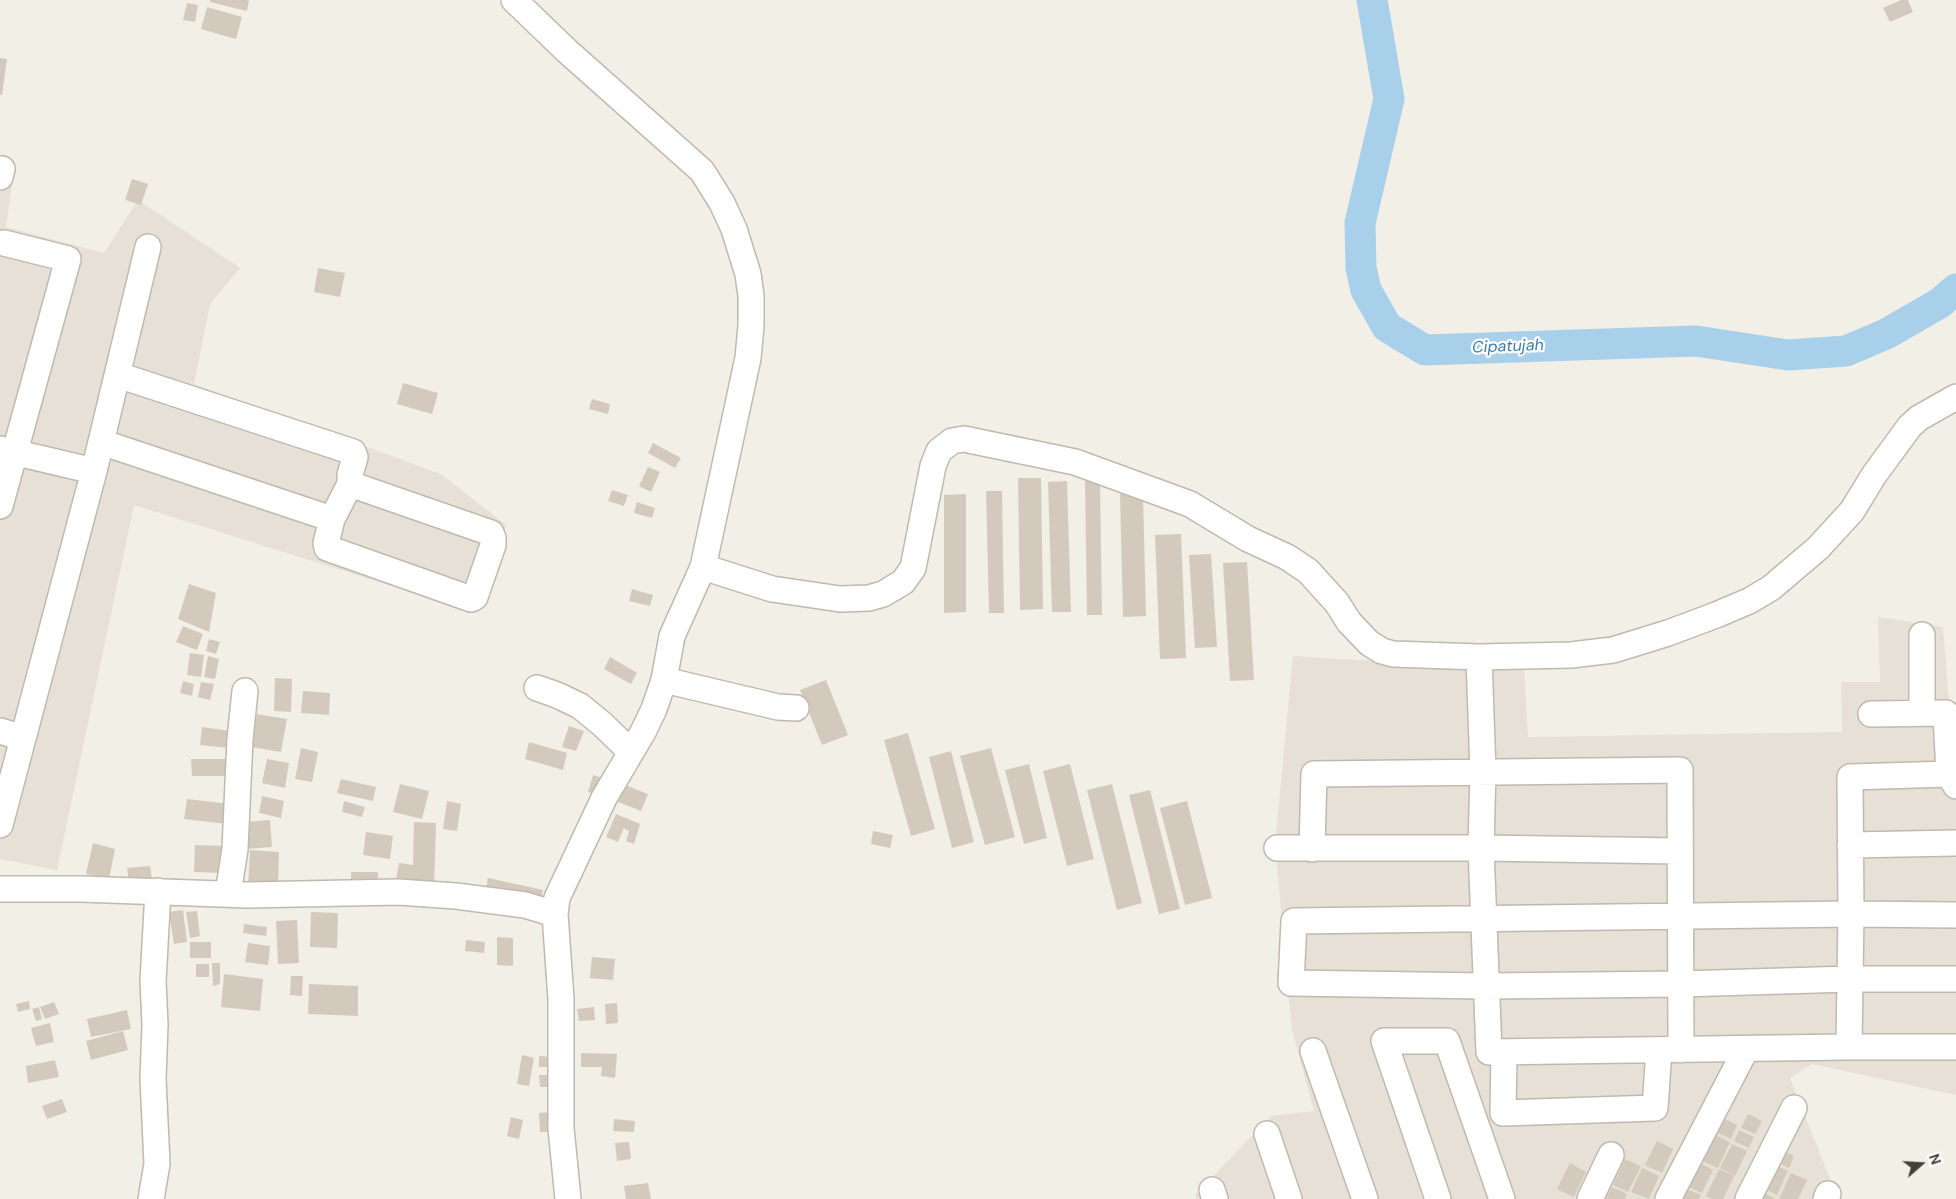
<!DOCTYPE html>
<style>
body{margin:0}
#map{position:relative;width:1956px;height:1199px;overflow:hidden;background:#f2efe7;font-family:"DM Sans",sans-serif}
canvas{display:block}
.north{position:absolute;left:1896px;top:1139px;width:50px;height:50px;-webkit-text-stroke:4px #fff;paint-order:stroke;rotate:71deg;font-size:14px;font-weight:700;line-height:20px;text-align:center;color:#453f37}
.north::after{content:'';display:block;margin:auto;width:18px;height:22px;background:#453f37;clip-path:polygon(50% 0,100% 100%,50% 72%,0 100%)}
</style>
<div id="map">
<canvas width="1956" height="1199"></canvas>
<div class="north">N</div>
</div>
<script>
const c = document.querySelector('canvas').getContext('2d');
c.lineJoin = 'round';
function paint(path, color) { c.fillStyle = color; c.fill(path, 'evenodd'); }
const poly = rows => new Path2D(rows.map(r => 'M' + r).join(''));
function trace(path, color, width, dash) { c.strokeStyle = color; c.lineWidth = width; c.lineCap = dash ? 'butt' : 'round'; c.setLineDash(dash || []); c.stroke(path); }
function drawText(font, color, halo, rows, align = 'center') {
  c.font = font + ' "DM Sans",sans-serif'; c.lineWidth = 4.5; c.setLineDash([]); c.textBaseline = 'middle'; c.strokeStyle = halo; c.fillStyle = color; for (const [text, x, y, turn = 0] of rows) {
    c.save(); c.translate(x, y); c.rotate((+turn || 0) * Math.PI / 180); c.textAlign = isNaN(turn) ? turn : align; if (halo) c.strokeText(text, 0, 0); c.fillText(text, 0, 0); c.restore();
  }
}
paint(poly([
 [0,160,15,164,6,227,104,253,138,200,240,268,210,304,194,384,441,474,506,525,478,613,134,505,57,870,0,859],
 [1878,617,1943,627,1953,753,1956,757,1956,1095,1812,1064,1790,1078,1838,1199,1197,1199,1195,1195,1271,1116,1314,1111,1292,1030,1275,845,1293,656,1524,670,1528,737,1842,732,1841,682,1880,682]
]), '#e6e0d6');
trace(poly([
 [1372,0,1389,99,1360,223,1361,268,1366,290,1387,327,1425,350,1696,341,1788,355,1846,351,1886,334,1940,303,1956,289]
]), '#a8d0ea', 31);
paint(poly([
 [210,0,249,0,247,11,210,2],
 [1901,0,1908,0,1913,12,1890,22,1883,8],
 [187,3,198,5,195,22,183,20],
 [207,7,242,17,236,39,201,29],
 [0,58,7,59,2,95,0,95],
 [132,179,148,184,141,205,125,200],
 [318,268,345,273,340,297,314,292],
 [403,383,438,393,432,414,397,404],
 [592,399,610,404,608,414,589,409],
 [653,443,681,458,675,468,648,453],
 [648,467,660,472,651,492,639,486],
 [1018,478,1041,478,1043,609,1020,610],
 [1067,481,1071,612,1052,612,1048,482],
 [1085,481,1100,481,1102,615,1087,615],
 [612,490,628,495,624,506,608,501],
 [986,491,1002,491,1004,613,989,613],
 [966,494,966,612,944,613,944,495],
 [1120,494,1143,494,1146,616,1123,617],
 [637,502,655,508,652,518,634,513],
 [1181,534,1186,658,1160,659,1155,535],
 [1211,554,1217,647,1195,648,1189,555],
 [1247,562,1254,680,1230,681,1223,563],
 [189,584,216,593,209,632,178,619],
 [632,589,653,595,650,606,629,601],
 [183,626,203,634,197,650,176,642],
 [209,639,220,642,216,654,206,651],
 [190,653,204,655,201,677,187,675],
 [208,656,219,659,215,679,204,677],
 [610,657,637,673,631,684,604,669],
 [275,678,292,679,291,712,274,711],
 [826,680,848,735,822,745,800,690],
 [183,681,194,684,192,696,180,693],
 [201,682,214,684,210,700,198,697],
 [303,691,330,693,329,715,301,713],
 [257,714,287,719,281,752,251,747],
 [569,726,584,731,576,751,562,747],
 [202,727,231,731,230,748,200,745],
 [908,733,935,829,911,836,884,740],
 [529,742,567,753,563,770,525,759],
 [301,748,318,752,312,782,295,779],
 [991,748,1015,837,985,845,960,756],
 [951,751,974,842,952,848,929,757],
 [191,759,230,759,230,776,192,776],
 [267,759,289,763,285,788,262,783],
 [1029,764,1047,838,1024,844,1005,770],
 [1070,764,1094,859,1067,866,1043,771],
 [593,775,606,779,600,796,588,792],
 [341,779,376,787,373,801,337,793],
 [400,784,429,791,422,819,393,812],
 [1112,784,1142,903,1117,910,1087,790],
 [625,785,648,794,641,811,618,802],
 [1150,790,1180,909,1159,914,1129,795],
 [262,796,284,801,281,818,259,813],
 [187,799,230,804,227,824,184,819],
 [344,801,365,807,362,817,342,812],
 [447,801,461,804,457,831,443,829],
 [1187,801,1212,898,1185,905,1160,808],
 [616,814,640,824,634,844,626,841,629,831,624,828,618,842,606,837],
 [270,820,272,847,246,849,245,822],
 [414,822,436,823,434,889,395,886,399,863,413,865],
 [873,831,893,835,890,848,871,844],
 [366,832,393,836,390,859,363,855],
 [93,843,115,849,109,879,86,874],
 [195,845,224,846,223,873,194,872],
 [250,850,279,852,278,888,248,887],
 [150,866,152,879,129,882,127,868],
 [351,872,378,872,378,887,351,887],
 [488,878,543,890,540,904,485,893],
 [183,910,187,942,174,944,169,912],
 [197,911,200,936,190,938,186,912],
 [311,912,338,913,337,948,310,947],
 [297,920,299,963,278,964,276,921],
 [244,924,267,927,266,936,243,933],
 [497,937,513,938,513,966,497,965],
 [466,940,485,942,484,953,465,951],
 [190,942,211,942,211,958,190,958],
 [248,943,270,946,268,965,245,962],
 [592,957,615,959,613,980,590,978],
 [212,963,220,963,220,984,213,986],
 [196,964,209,964,209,977,196,977],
 [224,974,263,979,260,1011,221,1007],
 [291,976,303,976,302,996,290,995],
 [309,984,358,986,358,1016,308,1014],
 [29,1001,30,1009,18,1012,16,1004],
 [54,1002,59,1014,45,1019,40,1007],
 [617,1003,618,1023,606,1024,605,1004],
 [39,1007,42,1019,36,1021,32,1009],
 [594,1007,595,1020,579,1021,577,1009],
 [127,1010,131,1029,91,1037,87,1019],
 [50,1023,54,1042,36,1046,31,1028],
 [123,1031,128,1050,91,1060,86,1041],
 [581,1053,617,1054,615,1078,601,1076,602,1067,581,1067],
 [522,1055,534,1058,529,1086,517,1084],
 [539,1056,550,1057,550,1067,539,1067],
 [55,1060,59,1077,28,1083,26,1066],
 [539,1075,550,1075,551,1087,540,1087],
 [62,1099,67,1112,47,1119,42,1106],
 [551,1112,552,1132,540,1132,539,1113],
 [1748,1114,1762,1121,1755,1134,1741,1128],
 [511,1117,523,1120,519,1139,507,1136],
 [1723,1118,1737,1125,1731,1139,1716,1132],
 [614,1119,635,1121,634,1132,613,1131],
 [1739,1130,1754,1137,1749,1148,1734,1141],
 [1713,1134,1730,1142,1718,1168,1700,1160],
 [1657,1141,1673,1149,1662,1173,1645,1165],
 [629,1142,631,1159,617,1161,615,1143],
 [1732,1144,1747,1151,1735,1176,1720,1168],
 [1778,1148,1794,1156,1789,1168,1773,1160],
 [1625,1159,1641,1166,1628,1192,1613,1185],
 [1570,1163,1586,1172,1574,1197,1557,1189],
 [1700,1163,1713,1170,1702,1193,1688,1187],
 [1771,1163,1788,1171,1777,1195,1760,1187],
 [1642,1168,1659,1176,1649,1199,1631,1192],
 [1719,1169,1734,1176,1723,1199,1712,1199,1706,1196],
 [1791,1173,1807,1180,1798,1199,1779,1199],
 [648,1183,651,1199,626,1199,624,1186],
 [1612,1187,1627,1194,1625,1199,1606,1199],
 [1687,1189,1701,1195,1699,1199,1682,1199],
 [1758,1190,1774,1198,1773,1199,1754,1199]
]), '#d3cabd');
const minor = poly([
 [514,0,567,51,702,171,722,203,734,229,748,274,751,296,751,326,748,358,703,567,672,636,664,680,654,709,643,732,604,798,557,898,555,914,561,999,561,1128,568,1199],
 [0,169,2,169,0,177],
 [118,375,353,452,355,457,350,475,350,484,491,533,493,538,493,545,475,597,471,599,327,548,326,543,332,519,350,484],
 [101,442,332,519],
 [0,449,94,471],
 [0,506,68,259,4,243],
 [703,567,772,589,840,599,869,598,883,594,903,582,913,568,933,466,939,451,952,441,964,439,1075,462,1190,504,1248,539,1287,557,1308,571,1337,603,1349,622,1369,643,1382,651,1393,654,1479,657,1571,655,1613,650,1668,633,1716,615,1749,601,1771,588,1818,548,1852,511,1874,475,1910,426,1919,418,1956,397],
 [1922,635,1922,713],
 [1479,657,1483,772,1481,848,1489,1052,1847,1047,1956,1047],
 [664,680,778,707,796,708],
 [537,688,557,695,580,706,602,724,630,751],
 [1871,714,1946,713,1949,774,1956,786],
 [0,731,23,738],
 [0,825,94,471,148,247],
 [1850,845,1956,843],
 [1277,848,1481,848,1680,851],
 [1312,849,1314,774,1680,770,1681,1050],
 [0,889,81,889,248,895,398,892,456,896,525,905,555,914],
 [228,894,235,849,240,739,245,691],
 [1956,915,1851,914,1294,921,1291,983,1485,986,1681,984,1850,979,1956,979],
 [1849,1047,1851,914,1850,777,1949,774],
 [1313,1051,1365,1199],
 [1504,1052,1503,1113,1655,1108,1659,1050],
 [1267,1134,1289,1199],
 [1212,1190,1215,1199],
 [151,1199,157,1164,153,1079,155,1025,153,981,158,891],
 [1438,1199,1384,1041,1447,1041,1502,1199],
 [1590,1199,1611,1155],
 [1668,1199,1746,1049],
 [1748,1199,1794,1108],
 [1826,1199,1828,1194]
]);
trace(minor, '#c0b9ad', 28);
trace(minor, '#fff', 25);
drawText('italic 16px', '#387ba8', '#fff', [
 ["Cipatujah",1508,347,-2]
]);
</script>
